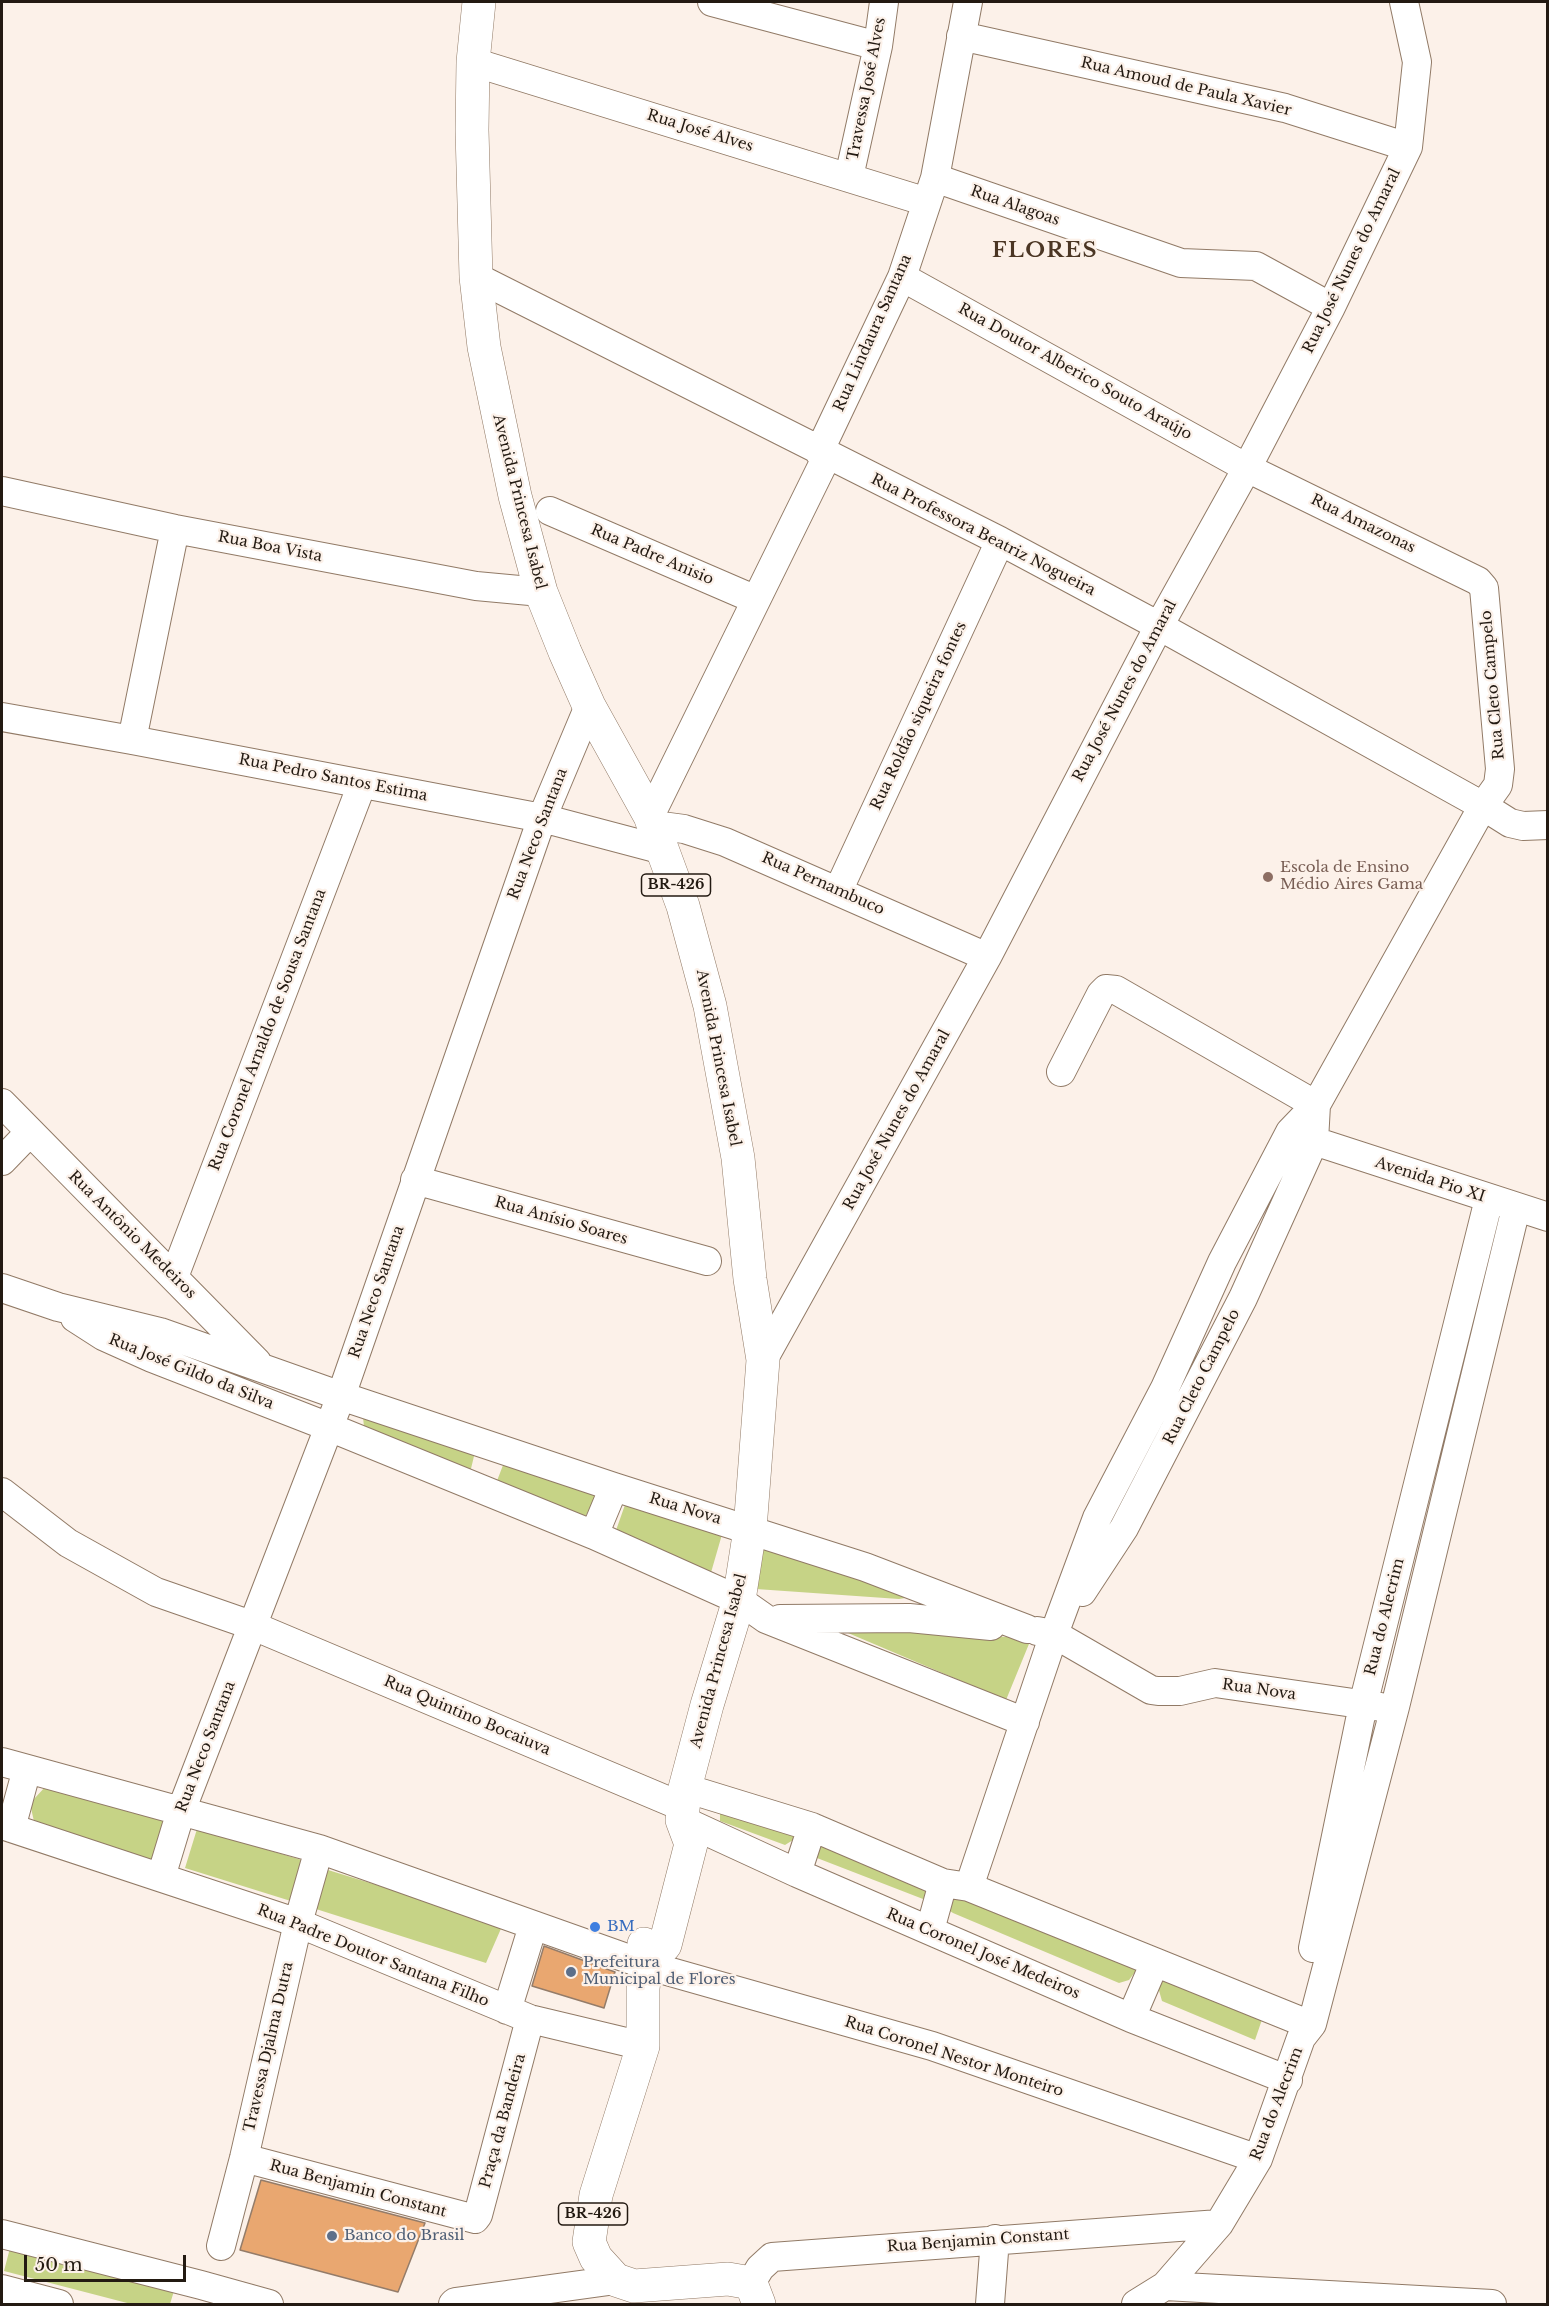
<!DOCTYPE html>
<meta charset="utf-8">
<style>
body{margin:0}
#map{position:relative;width:1549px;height:2306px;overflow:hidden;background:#fcf1e9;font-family:"Libre Baskerville",serif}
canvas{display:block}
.frame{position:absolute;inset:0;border:3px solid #231a12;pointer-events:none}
.scale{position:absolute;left:24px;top:2255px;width:162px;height:27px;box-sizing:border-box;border:3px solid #231a12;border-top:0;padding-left:8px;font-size:18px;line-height:21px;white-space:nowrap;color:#231a12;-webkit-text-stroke:4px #fcf1e9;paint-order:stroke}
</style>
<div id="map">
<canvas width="1549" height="2306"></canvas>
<div class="frame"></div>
<div class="scale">50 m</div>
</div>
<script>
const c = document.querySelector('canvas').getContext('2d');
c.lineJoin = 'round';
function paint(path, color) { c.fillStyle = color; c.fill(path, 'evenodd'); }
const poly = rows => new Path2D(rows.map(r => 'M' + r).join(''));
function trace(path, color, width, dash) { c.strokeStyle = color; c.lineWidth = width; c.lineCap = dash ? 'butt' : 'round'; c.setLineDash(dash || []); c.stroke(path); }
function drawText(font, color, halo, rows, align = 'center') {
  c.font = font + ' "Libre Baskerville",serif'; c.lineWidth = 4.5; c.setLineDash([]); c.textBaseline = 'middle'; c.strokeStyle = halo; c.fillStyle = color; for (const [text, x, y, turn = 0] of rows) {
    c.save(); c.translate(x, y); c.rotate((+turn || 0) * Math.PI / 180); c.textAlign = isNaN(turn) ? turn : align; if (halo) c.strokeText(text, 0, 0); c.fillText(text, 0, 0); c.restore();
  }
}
paint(poly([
 [363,1417,475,1452,469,1477,365,1437],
 [505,1460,597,1494,582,1523,495,1486],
 [626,1502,723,1531,710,1576,614,1536],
 [762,1546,917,1596,899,1599,756,1589],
 [832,1623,1031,1639,1006,1700,841,1630],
 [46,1786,165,1820,152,1863,35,1826,31,1808,34,1799],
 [720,1812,794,1836,793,1840,785,1845,720,1821],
 [197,1829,305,1861,294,1902,185,1868],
 [818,1845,928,1880,926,1898,923,1899,817,1858],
 [328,1870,503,1924,486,1963,316,1909],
 [951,1894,1136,1967,1135,1972,1129,1980,1119,1983,953,1913,950,1911],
 [1164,1974,1268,2002,1255,2040,1162,2001,1158,1987],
 [10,2248,174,2291,170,2304,131,2304,4,2271]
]), '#c6d386');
const building = poly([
 [544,1946,615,1972,604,2008,532,1986,544,1946],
 [261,2180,425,2223,398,2292,240,2250,261,2180]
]);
paint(building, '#e9a770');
trace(building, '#947c69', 1.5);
const minor = poly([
 [712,2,878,46],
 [961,36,1285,108,1408,147],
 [473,62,927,202],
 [849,177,878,46,884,2],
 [935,178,1181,263,1256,266,1331,307],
 [476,277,1000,541,1159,626,1483,806,1510,823,1523,826,1548,825],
 [902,277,1247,468,1478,581,1484,588,1500,769,1498,785,1483,806,1316,1105,1290,1132,1222,1262,1165,1388,1097,1518,1054,1634,969,1887],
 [819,452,902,277,935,178,968,2],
 [2,491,175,529,476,586,541,592],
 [550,511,754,599],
 [2,717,132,740,542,818,663,850],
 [132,740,175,529],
 [650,816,827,456],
 [654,825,684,829,725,842,987,957],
 [838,891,1000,541],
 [1061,1072,1101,994,1106,989,1116,990,1316,1105],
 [2,1103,257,1362],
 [1314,1141,1548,1217],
 [2,1161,30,1132],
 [415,1180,707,1261],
 [174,1277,362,784],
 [2,1288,58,1307,160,1332,341,1396,614,1487,865,1567,1027,1629],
 [75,1318,103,1336,152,1358,329,1427,594,1535,739,1600,766,1619,1025,1722],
 [763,1360,987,957,1159,626,1247,468,1331,307,1408,147,1417,62,1404,2],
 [2,1492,68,1543,156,1592,251,1625,683,1807],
 [594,1535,614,1487],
 [1082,1592,1124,1528,1243,1298,1314,1141,1316,1105],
 [780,1619,909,1618,991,1626],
 [1037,1631,1054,1634,1151,1690,1158,1691,1180,1691,1215,1683,1381,1707],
 [2,1762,319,1849,646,1965,932,2046,1258,2159],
 [685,1788,812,1827,943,1883,969,1887,1298,2020],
 [682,1820,797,1873,1131,2018,1288,2080],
 [2,1825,298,1923,530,2019,643,2046],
 [11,1828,27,1769],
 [797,1873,812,1827],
 [161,1877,181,1811,341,1396,542,818,589,706],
 [930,1930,943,1883],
 [1313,1948,1363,1705,1489,1199],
 [507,2010,533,1926],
 [1131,2018,1155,1962],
 [244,2158,475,2219,478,2215,530,2019],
 [2,2234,201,2285,269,2304],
 [221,2246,244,2158,298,1923,319,1849],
 [751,2283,760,2268,772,2257,1219,2224],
 [1165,2286,1492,2304],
 [2,2289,59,2304],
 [453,2304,455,2302,616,2280],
 [990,2304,995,2239],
 [1136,2304,1165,2286,1219,2224,1258,2159,1301,2038,1312,2024,1395,1707,1516,1208]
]);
const major = poly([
 [479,2,473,62,472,130,476,277,484,347,515,496,541,592,565,652,589,706,650,816,683,906,710,1006,738,1158,750,1279,763,1360,750,1529,739,1600,707,1705,685,1788,682,1820,691,1844,665,1945,646,1965],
 [644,1944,646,1965,643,1988,643,2046,596,2195,589,2242,596,2258,616,2280,634,2286,728,2279,751,2283,759,2304]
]);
trace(minor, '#917a66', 30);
trace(major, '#917a66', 34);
trace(minor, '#fff', 28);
trace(major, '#fff', 33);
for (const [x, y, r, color] of [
 [1268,877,6,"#8d6e63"],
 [595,1927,6,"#3f7fe0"],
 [571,1972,6,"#5c6f8a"],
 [332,2236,6,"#5c6f8a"]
]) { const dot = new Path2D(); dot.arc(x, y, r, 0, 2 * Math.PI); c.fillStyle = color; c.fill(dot); trace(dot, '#fcf1e9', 2); }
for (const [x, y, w] of [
 [676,885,69],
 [593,2214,69]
]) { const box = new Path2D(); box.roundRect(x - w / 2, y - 11, w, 22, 4.5); c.fillStyle = '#fcf1e9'; c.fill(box); trace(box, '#231a12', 1.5); }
drawText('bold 14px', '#231a12', null, [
 ["BR-426",676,885],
 ["BR-426",593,2214]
]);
drawText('15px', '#231a12', '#fcf1e9', [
 ["Rua Amoud de Paula Xavier",1186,87,13],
 ["Travessa José Alves",867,89,-79],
 ["Rua José Alves",700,131,17],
 ["Rua Alagoas",1015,206,19],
 ["Rua José Nunes do Amaral",1352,261,-64],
 ["Rua Lindaura Santana",873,333,-66],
 ["Rua Doutor Alberico Souto Araújo",1075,372,29],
 ["Avenida Princesa Isabel",519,502,76],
 ["Rua Amazonas",1363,524,26],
 ["Rua Professora Beatriz Nogueira",983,535,27],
 ["Rua Boa Vista",270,547,11],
 ["Rua Padre Anisio",652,555,23],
 ["Rua Cleto Campelo",1493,685,-95],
 ["Rua José Nunes do Amaral",1125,691,-62],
 ["Rua Roldão siqueira fontes",919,716,-65],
 ["Rua Pedro Santos Estima",333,778,11],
 ["Rua Neco Santana",538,834,-69],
 ["Rua Pernambuco",823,884,24],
 ["Rua Coronel Arnaldo de Sousa Santana",268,1030,-69],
 ["Avenida Princesa Isabel",718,1058,79],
 ["Rua José Nunes do Amaral",897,1120,-61],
 ["Avenida Pio XI",1430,1180,18],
 ["Rua Anísio Soares",561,1221,16],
 ["Rua Antônio Medeiros",132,1235,45],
 ["Rua Neco Santana",377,1292,-71],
 ["Rua José Gildo da Silva",191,1372,22],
 ["Rua Cleto Campelo",1202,1377,-63],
 ["Rua Nova",685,1509,17],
 ["Rua do Alecrim",1385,1617,-76],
 ["Avenida Princesa Isabel",719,1661,-75],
 ["Rua Nova",1259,1690,8],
 ["Rua Quintino Bocaiuva",467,1716,23],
 ["Rua Neco Santana",206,1747,-69],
 ["Rua Coronel José Medeiros",983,1954,23],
 ["Rua Padre Doutor Santana Filho",373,1956,22],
 ["Travessa Djalma Dutra",269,2047,-77],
 ["Rua Coronel Nestor Monteiro",954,2057,18],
 ["Rua do Alecrim",1277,2104,-69],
 ["Praça da Bandeira",503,2121,-75],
 ["Rua Benjamin Constant",358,2189,15],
 ["Rua Benjamin Constant",978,2241,-4]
]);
drawText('15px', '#785e54', '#fcf1e9', [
 ["Escola de Ensino",1280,868],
 ["Médio Aires Gama",1280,885]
], 'left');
drawText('15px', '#366cbe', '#fcf1e9', [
 ["BM",607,1927]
], 'left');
drawText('15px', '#4e5e75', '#fcf1e9', [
 ["Prefeitura",583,1963],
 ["Municipal de Flores",583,1980],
 ["Banco do Brasil",344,2236]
], 'left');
c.letterSpacing = '1.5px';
drawText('bold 21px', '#4b3624', '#fcf1e9', [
 ["FLORES",1045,251]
]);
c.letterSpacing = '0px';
</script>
